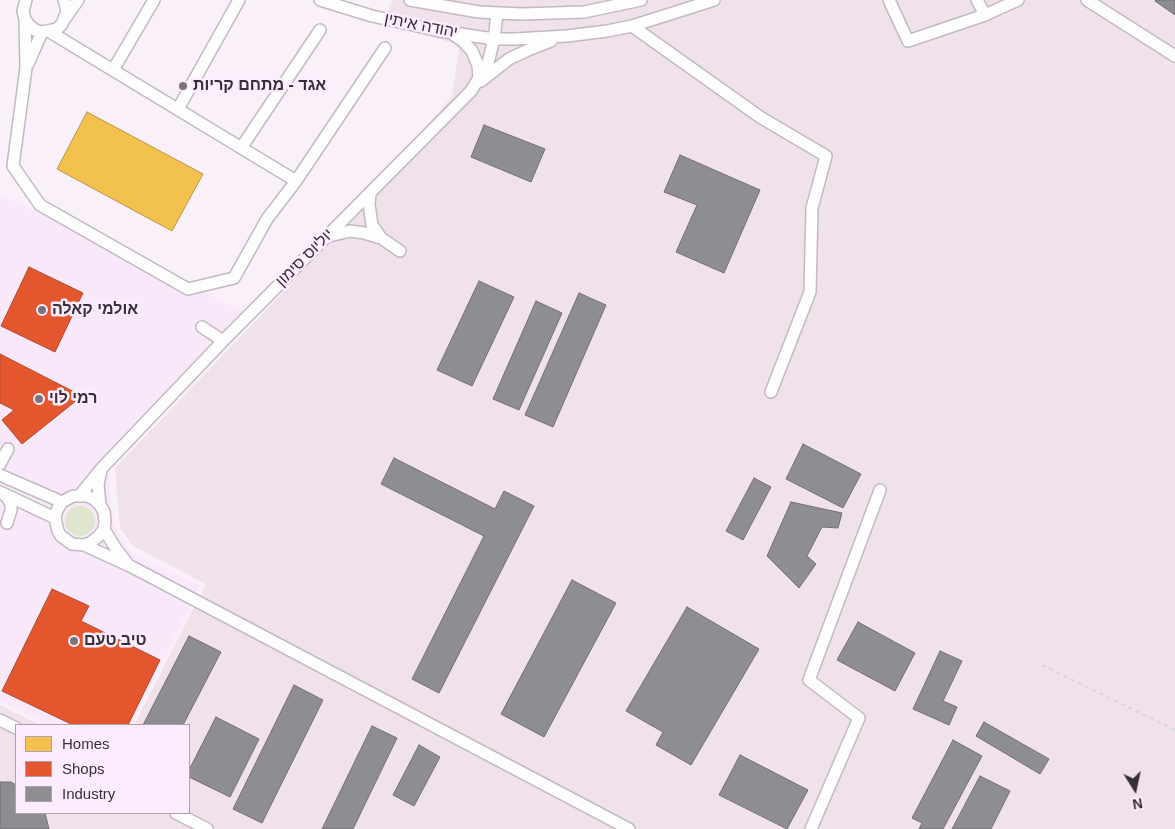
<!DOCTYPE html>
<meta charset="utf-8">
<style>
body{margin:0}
#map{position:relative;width:1175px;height:829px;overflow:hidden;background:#faf0fa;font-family:Helvetica,sans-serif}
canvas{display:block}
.legend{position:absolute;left:15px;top:724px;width:175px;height:90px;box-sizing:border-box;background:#fdecfe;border:1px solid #ada0ae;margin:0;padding:6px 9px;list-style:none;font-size:15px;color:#362f36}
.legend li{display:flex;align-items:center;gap:10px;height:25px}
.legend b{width:25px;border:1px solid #ada0ae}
.north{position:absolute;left:1110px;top:764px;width:50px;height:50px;-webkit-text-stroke:4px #fdecfe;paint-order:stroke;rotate:170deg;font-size:14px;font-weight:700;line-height:20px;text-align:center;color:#362f36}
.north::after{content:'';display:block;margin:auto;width:18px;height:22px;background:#362f36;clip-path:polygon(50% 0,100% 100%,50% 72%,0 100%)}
</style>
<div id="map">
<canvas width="1175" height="829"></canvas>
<ul class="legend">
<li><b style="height:14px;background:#f2c14e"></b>Homes</li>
<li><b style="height:14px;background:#e4572e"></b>Shops</li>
<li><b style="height:14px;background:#8d8d92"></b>Industry</li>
</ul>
<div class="north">N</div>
</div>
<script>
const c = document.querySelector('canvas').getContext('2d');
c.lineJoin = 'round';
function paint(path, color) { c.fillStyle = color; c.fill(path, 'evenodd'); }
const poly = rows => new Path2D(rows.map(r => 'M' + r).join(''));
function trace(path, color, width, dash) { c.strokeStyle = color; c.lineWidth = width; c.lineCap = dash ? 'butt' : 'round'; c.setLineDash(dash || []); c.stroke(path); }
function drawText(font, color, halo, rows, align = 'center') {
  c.font = font + ' Helvetica,"Noto Sans Hebrew",sans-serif'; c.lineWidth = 5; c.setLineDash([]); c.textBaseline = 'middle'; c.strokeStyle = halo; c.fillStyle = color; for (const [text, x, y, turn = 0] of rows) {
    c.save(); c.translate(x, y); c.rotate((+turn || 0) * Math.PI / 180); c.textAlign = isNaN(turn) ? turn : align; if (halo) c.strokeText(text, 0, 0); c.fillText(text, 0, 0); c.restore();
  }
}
paint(poly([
 [0,194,253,316,108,470,113,522,130,551,200,586,131,725,49,725,0,701]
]), '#f9e8fa');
paint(poly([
 [392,0,1175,0,1175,829,0,829,0,705,40,725,16,725,16,813,189,813,189,725,134,725,206,584,133,546,120,528,115,468,333,240,387,170,452,97,459,49,453,43,383,24]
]), '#f1e1ea');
paint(poly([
 '65 521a15 15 0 1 1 30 0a15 15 0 1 1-30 0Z'
]), '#e0e6cd');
const homes = poly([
 [87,112,203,174,172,231,57,169,87,112]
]);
paint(homes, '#f2c14e');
trace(homes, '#ba9547', 1);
const shops = poly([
 [29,267,83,293,55,352,1,326,29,267],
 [0,354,82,396,22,444,2,420,14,410,0,403,0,354],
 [52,589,89,606,81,621,160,660,128,725,73,725,2,691,52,589]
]);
paint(shops, '#e4572e');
trace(shops, '#b04b30', 1);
const industry = poly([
 [1156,0,1175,0,1175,15,1155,1,1156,0],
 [484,125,545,149,531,182,471,157,484,125],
 [680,155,760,190,724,273,676,252,697,205,664,192,680,155],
 [479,281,514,297,472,386,437,370,479,281],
 [579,293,606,305,553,427,525,415,579,293],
 [536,301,562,313,519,410,493,399,536,301],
 [803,444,861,474,843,508,786,479,803,444],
 [394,458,495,509,504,491,534,506,439,693,412,679,484,536,381,484,394,458],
 [754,478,771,487,743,540,726,531,754,478],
 [791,502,842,513,838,528,822,527,807,556,816,564,799,588,767,556,791,502],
 [572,580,616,603,544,737,501,714,572,580],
 [687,607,759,649,691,765,656,745,663,732,626,711,687,607],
 [858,622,915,653,895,691,837,660,858,622],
 [189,636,221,652,183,725,143,725,189,636],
 [940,651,962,661,943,701,957,707,949,725,913,709,940,651],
 [294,685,323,700,262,823,233,809,294,685],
 [216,717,259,739,230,797,189,777,189,770,216,717],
 [984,722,1049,759,1040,774,976,736,984,722],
 [372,726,397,738,353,829,322,829,372,726],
 [953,740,982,756,943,829,919,829,922,823,912,818,953,740],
 [419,745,440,757,414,806,393,795,419,745],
 [740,755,808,790,787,829,719,795,740,755],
 [980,776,1010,791,991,829,952,829,980,776],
 [0,782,11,782,16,785,16,813,45,813,49,829,0,829,0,782]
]);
paint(industry, '#8d8d92');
trace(industry, '#737176', 1);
const minor = poly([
 [26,0,23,11,25,19,29,25,35,30,42,32,57,29,62,24,67,11,64,0],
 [320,0,372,16,440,31,494,39,515,39,567,36,607,31,632,26,714,0],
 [410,0,479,12,522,14,584,12,641,0],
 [889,0,908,41,985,15,1018,0],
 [977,0,985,15],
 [1087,0,1175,56],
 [66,17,78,0],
 [25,19,26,68,13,166,40,205,188,289,234,278,267,219,296,181,385,48],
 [632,26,760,117,826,156,812,208,810,292,771,392],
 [50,32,296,181],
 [454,35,462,40,472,51,478,65,479,79],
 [28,64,42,32],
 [113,70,154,0],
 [481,81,509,59,528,50,551,41],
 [178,109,239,0],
 [241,148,320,30],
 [329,236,350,231,364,233,381,238,372,225,369,204,370,193],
 [381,238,400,251],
 [202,327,223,341],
 [0,464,8,449],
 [0,475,62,502],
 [0,492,55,518],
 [3,494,7,497,11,504,11,510,7,523],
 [80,495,102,468,223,341,471,91,488,63,494,39,497,14],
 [100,505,98,484,101,470],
 [104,529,99,536,90,543,84,545,72,544,61,536,58,531,55,518,57,510,62,502,73,496,87,496,94,499,100,505,104,512,105,521,104,529,116,549,127,563],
 [84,545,132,567,629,829],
 [0,720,16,728],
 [176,813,207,829],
 [811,829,859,718,809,680,880,490]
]);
trace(minor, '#c1bac1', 14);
trace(poly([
 [1042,665,1175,730]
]), '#d7d5d7', 2, [4, 4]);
trace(minor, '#fefdfe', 11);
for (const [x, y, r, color] of [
 [183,86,5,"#7b737b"],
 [42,310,5,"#7b737b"],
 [39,399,5,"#7b737b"],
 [74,641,5,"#7b737b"]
]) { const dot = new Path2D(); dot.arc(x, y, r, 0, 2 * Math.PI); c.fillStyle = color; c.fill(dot); trace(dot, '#fdecfe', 2); }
drawText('16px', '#362f36', '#fdecfe', [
 ["יהודה איתין",421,26,11],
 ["יוליוס סימון",305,258,-45]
]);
drawText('bold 16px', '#362f36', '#fdecfe', [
 ["אגד - מתחם קריות",193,86],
 ["אולמי קאלה",52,310],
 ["רמי לוי",49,399],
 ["טיב טעם",84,641]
], 'left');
</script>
